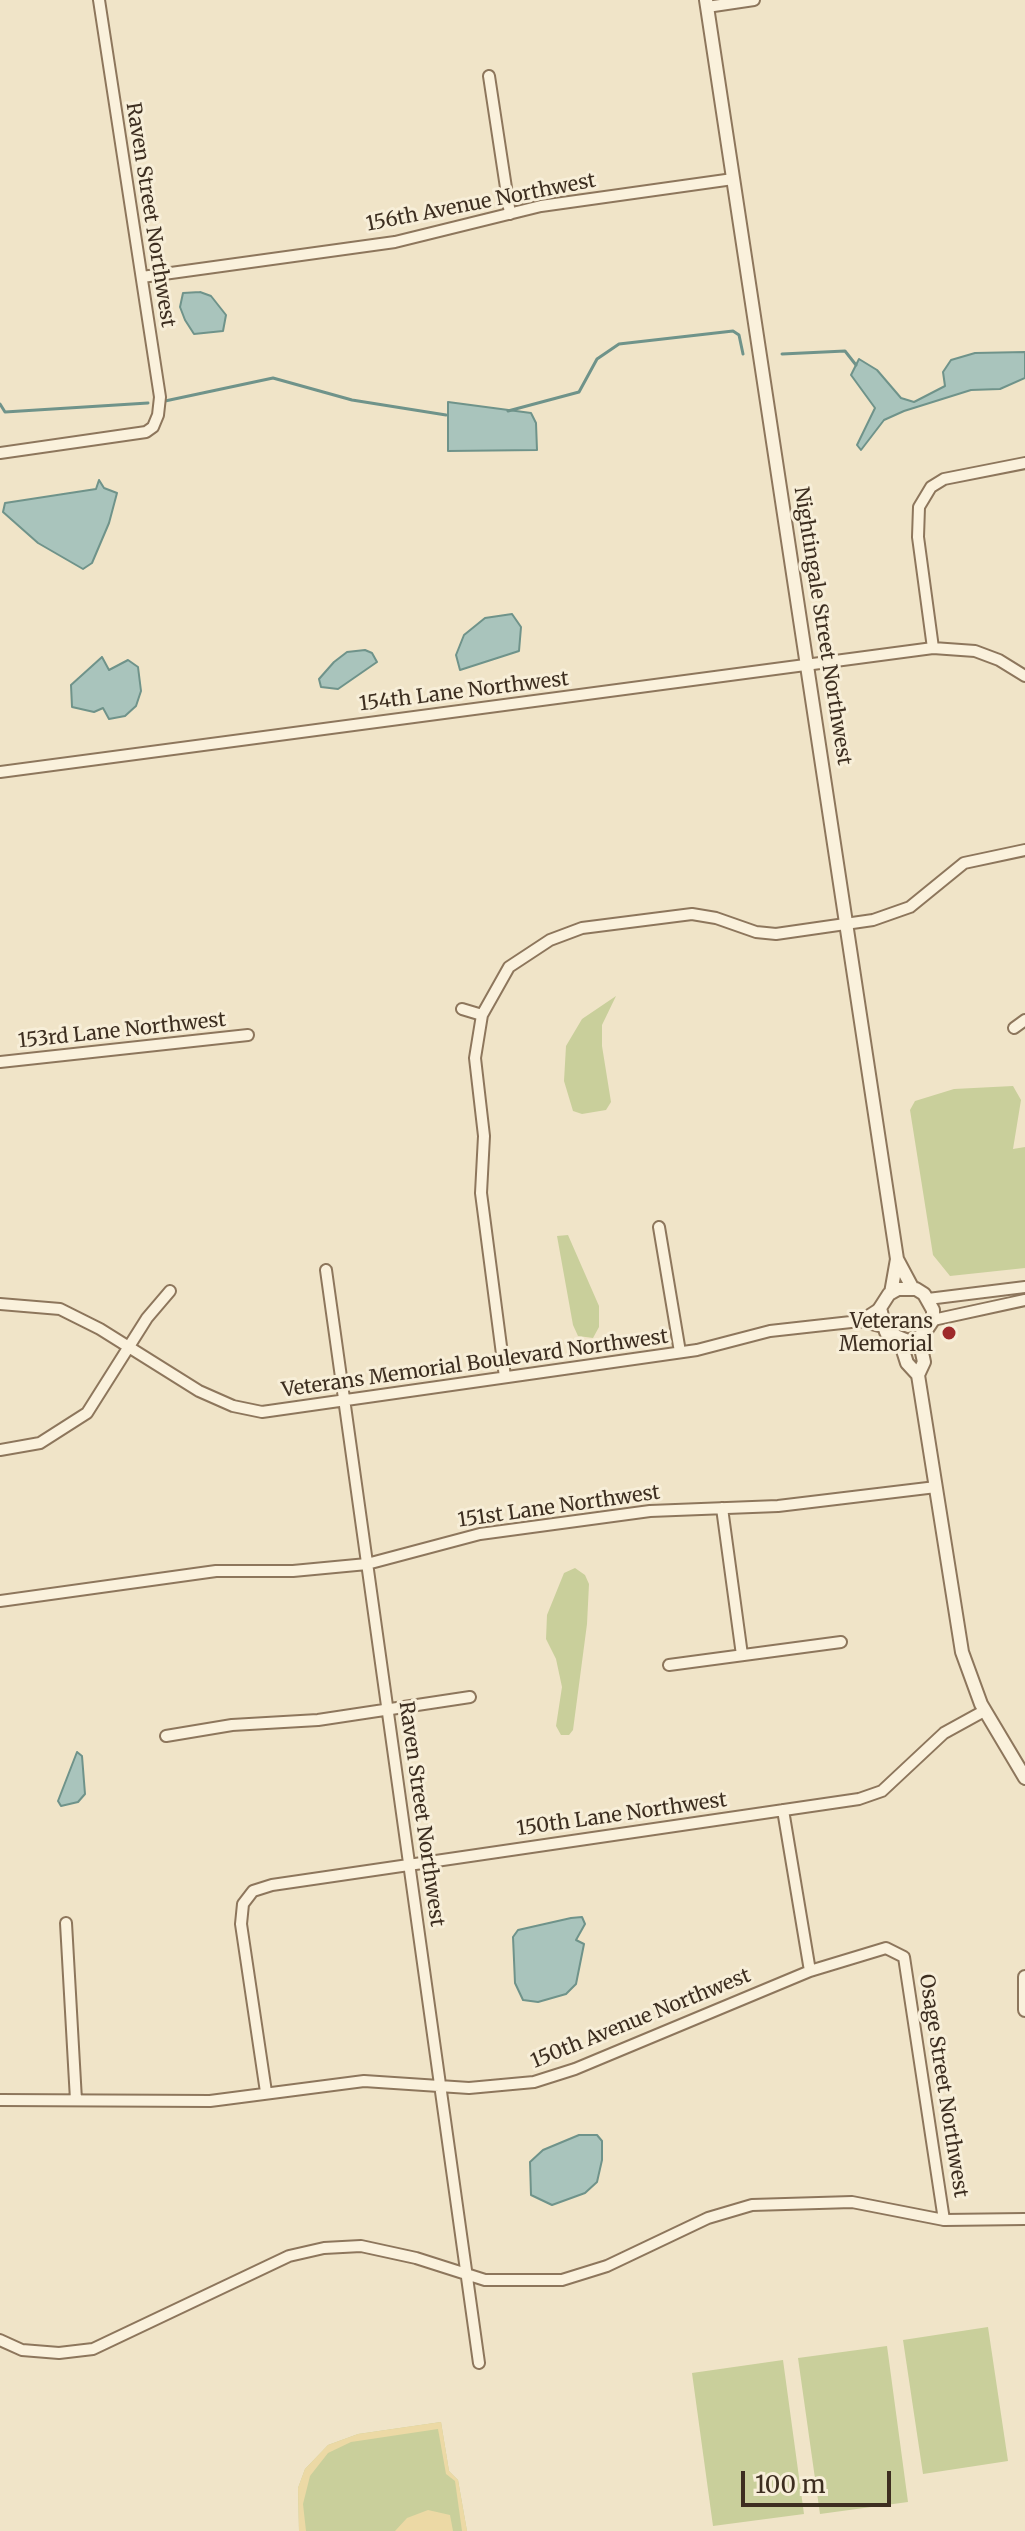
<!DOCTYPE html>
<style>
body{margin:0}
#map{position:relative;width:1025px;height:2531px;overflow:hidden;background:#f0e4c8;font-family:Merriweather,serif}
canvas{display:block}
.scale{position:absolute;left:741px;top:2471px;width:150px;height:36px;box-sizing:border-box;border:4px solid #3d2e20;border-top:0;padding-left:10px;font-size:24px;line-height:28px;white-space:nowrap;color:#3d2e20;-webkit-text-stroke:6px #f7eed8;paint-order:stroke}
</style>
<div id="map">
<canvas width="1025" height="2531"></canvas>
<div class="scale">100 m</div>
</div>
<script>
const c = document.querySelector('canvas').getContext('2d');
c.lineJoin = 'round';
function paint(path, color) { c.fillStyle = color; c.fill(path, 'evenodd'); }
const poly = rows => new Path2D(rows.map(r => 'M' + r).join(''));
function trace(path, color, width, dash) { c.strokeStyle = color; c.lineWidth = width; c.lineCap = dash ? 'butt' : 'round'; c.setLineDash(dash || []); c.stroke(path); }
function drawText(font, color, halo, rows, align = 'center') {
  c.font = font + ' Merriweather,serif'; c.lineWidth = 6; c.setLineDash([]); c.textBaseline = 'middle'; c.strokeStyle = halo; c.fillStyle = color; for (const [text, x, y, turn = 0] of rows) {
    c.save(); c.translate(x, y); c.rotate((+turn || 0) * Math.PI / 180); c.textAlign = isNaN(turn) ? turn : align; if (halo) c.strokeText(text, 0, 0); c.fillText(text, 0, 0); c.restore();
  }
}
paint(poly([
 [616,996,602,1025,602,1046,611,1102,606,1110,582,1114,573,1111,564,1081,566,1046,582,1019],
 [1013,1086,1021,1100,1013,1149,1025,1147,1025,1268,950,1276,933,1255,910,1110,915,1101,954,1089],
 [568,1235,599,1306,599,1327,593,1338,578,1336,573,1325,557,1236],
 [575,1568,585,1575,589,1584,587,1624,573,1730,569,1735,561,1735,556,1726,562,1687,556,1659,546,1639,547,1615,564,1573],
 [988,2327,1008,2461,923,2474,903,2340],
 [887,2346,908,2502,820,2514,798,2358],
 [783,2360,804,2514,713,2526,692,2373],
 [441,2422,449,2471,458,2480,467,2531,299,2531,298,2488,305,2469,328,2445,358,2434]
]), '#c9cf9b');
paint(poly([
 [441,2422,449,2471,458,2480,467,2531,462,2531,455,2481,446,2474,438,2429,351,2442,328,2453,310,2476,303,2504,306,2531,299,2531,298,2488,305,2469,328,2445,358,2434],
 [428,2510,450,2515,453,2531,395,2531,407,2518]
]), '#ecd9a5');
const water = poly([
 [200,292,211,296,226,315,223,331,194,334,185,320,180,307,183,293,200,292],
 [1025,352,1025,378,1000,389,971,390,904,411,884,420,861,450,857,445,875,408,851,375,859,359,877,370,901,398,914,402,945,386,943,372,951,360,975,353,1025,352],
 [448,402,531,413,536,423,537,450,448,451,448,402],
 [99,480,104,488,117,493,109,523,92,563,83,569,38,543,3,512,5,503,96,489,99,480],
 [512,614,521,627,519,651,460,670,456,655,464,635,485,618,512,614],
 [365,650,372,653,377,662,338,689,321,687,319,679,334,662,347,652,365,650],
 [102,657,109,670,128,660,138,667,141,691,136,706,125,716,109,719,103,708,94,712,72,707,71,685,102,657],
 [77,1752,82,1756,85,1794,78,1802,61,1806,58,1801,77,1752],
 [571,1918,582,1917,585,1924,576,1940,584,1944,576,1984,566,1994,538,2002,523,2000,515,1983,513,1937,518,1930,571,1918],
 [579,2135,597,2135,602,2141,602,2160,597,2182,585,2193,552,2205,531,2195,530,2162,543,2150,579,2135]
]);
paint(water, '#a9c4bc');
trace(water, '#6f938a', 2);
trace(poly([
 [782,354,845,351,856,365],
 [165,401,273,378,352,400,446,415],
 [0,404,5,412,148,403],
 [508,411,579,392,597,359,619,344,733,331,739,335,743,354]
]), '#6f938a', 3);
const minor = poly([
 [707,7,754,0],
 [489,76,510,214],
 [142,277,395,242,541,206,733,179],
 [0,453,146,432,153,427,158,415,160,397,99,0],
 [933,648,918,537,919,507,931,487,944,479,1025,463],
 [0,772,933,648,975,651,999,660,1025,676],
 [462,1009,482,1015],
 [1014,1028,1025,1020],
 [0,1062,248,1035],
 [659,1227,680,1352],
 [326,1270,479,2363],
 [928,1299,1025,1287],
 [0,1304,60,1309,100,1329,199,1391,233,1406,262,1412,697,1350,770,1331,860,1321,883,1327],
 [933,1320,1025,1300],
 [860,1321,880,1308],
 [505,1377,481,1193,484,1136,475,1058,482,1015,509,967,550,940,582,928,692,914,716,918,756,932,776,934,873,920,910,907,964,863,1025,850],
 [0,1450,40,1443,87,1413,147,1318,170,1291],
 [722,1508,742,1655],
 [0,1601,216,1571,293,1571,367,1564,480,1534,650,1511,778,1506,936,1487],
 [669,1665,841,1642],
 [166,1736,232,1725,318,1720,470,1697],
 [783,1810,810,1971],
 [66,1923,76,2100],
 [266,2092,241,1924,243,1904,253,1891,272,1885,859,1799,882,1791,944,1733,984,1711],
 [0,2100,210,2101,364,2081,469,2088,534,2082,575,2069,810,1971,886,1948,904,1957,944,2220],
 [0,2340,22,2350,59,2353,93,2349,289,2256,324,2248,361,2246,416,2258,485,2280,562,2280,607,2266,708,2218,752,2205,852,2202,944,2220,1025,2219]
]);
const tertiary = poly([
 [706,0,897,1259,891,1293],
 [897,1259,913,1289],
 [900,1341,907,1363,918,1375,962,1652,981,1704,1025,1778],
 [918,1375,924,1362,921,1348,923,1335,933,1320,933,1310,924,1294,916,1289,898,1289,889,1294,880,1308,886,1332,908,1341,923,1335],
 [1025,1977,1025,2010]
]);
trace(minor, '#8d765c', 14);
trace(tertiary, '#8d765c', 16);
trace(minor, '#faf1dc', 10);
trace(tertiary, '#faf1dc', 12);
for (const [x, y, r, color] of [
 [949,1333,8,"#9e2a2b"]
]) { const dot = new Path2D(); dot.arc(x, y, r, 0, 2 * Math.PI); c.fillStyle = color; c.fill(dot); trace(dot, '#f7eed8', 3); }
drawText('20px', '#3d2e20', '#f7eed8', [
 ["156th Avenue Northwest",481,203,-11],
 ["Raven Street Northwest",150,215,81],
 ["Nightingale Street Northwest",822,626,81],
 ["154th Lane Northwest",464,692,-7],
 ["153rd Lane Northwest",122,1031,-6],
 ["Veterans Memorial Boulevard Northwest",475,1364,-8],
 ["151st Lane Northwest",559,1507,-8],
 ["Raven Street Northwest",421,1814,82],
 ["150th Lane Northwest",622,1815,-8],
 ["150th Avenue Northwest",641,2019,-22],
 ["Osage Street Northwest",943,2086,81]
]);
drawText('20px', '#3d2e20', '#f7eed8', [
 ["Veterans",933,1322],
 ["Memorial",933,1345]
], 'right');
</script>
